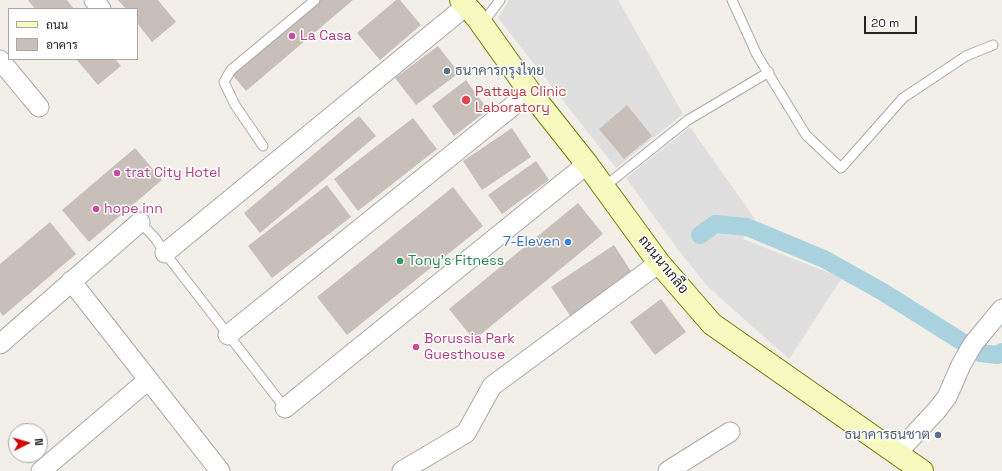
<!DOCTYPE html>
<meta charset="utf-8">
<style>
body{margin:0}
#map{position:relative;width:1002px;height:471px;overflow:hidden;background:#f2efe9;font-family:"Space Grotesk",Sarabun,sans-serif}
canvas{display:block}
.legend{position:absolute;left:8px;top:8px;width:130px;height:52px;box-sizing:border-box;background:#fff;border:1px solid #a7a7a7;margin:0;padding:5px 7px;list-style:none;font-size:12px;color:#222}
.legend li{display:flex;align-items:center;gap:8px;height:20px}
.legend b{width:20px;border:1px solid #a7a7a7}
.north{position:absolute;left:8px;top:423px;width:40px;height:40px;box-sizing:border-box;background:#fff;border:1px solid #a7a7a7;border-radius:50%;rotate:85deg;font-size:11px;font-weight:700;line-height:16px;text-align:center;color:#222}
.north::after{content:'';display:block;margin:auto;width:14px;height:18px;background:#d40000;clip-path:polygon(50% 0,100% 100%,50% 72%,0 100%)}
.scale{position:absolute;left:864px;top:16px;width:53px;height:18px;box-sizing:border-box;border:2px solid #222;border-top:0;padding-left:5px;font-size:12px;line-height:14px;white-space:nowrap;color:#222;-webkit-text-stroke:3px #fff;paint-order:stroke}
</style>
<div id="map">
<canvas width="1002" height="471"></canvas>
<ul class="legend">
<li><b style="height:5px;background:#f7fabf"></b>ถนน</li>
<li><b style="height:11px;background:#c7bfb8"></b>อาคาร</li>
</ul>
<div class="north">N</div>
<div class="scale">20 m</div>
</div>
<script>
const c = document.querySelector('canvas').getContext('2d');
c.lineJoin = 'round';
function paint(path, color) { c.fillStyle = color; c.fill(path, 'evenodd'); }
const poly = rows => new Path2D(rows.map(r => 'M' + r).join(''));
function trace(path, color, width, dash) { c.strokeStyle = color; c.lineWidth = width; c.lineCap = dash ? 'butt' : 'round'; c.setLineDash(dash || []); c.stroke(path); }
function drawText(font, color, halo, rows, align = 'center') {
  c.font = font + ' "Space Grotesk",Sarabun,sans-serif'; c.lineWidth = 3; c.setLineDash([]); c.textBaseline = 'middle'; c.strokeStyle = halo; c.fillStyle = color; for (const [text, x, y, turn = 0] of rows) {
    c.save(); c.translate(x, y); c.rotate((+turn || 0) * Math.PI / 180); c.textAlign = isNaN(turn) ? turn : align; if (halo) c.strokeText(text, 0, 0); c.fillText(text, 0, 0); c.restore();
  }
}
paint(poly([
 [509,0,618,0,683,114,616,168,498,18],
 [690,127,755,219,743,239,842,278,789,359,708,287,679,251,626,178]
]), '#e0dfdf');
trace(poly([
 [700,235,715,224,747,227,824,259,883,292,980,353,998,355,1002,352]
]), '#aad3df', 18);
paint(poly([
 [28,0,67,0,74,9,35,9],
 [118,0,158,0,176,22,152,42,137,23,137,9,126,9],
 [316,0,353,0,246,91,231,73],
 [396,0,400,0,421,25,380,60,357,33],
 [438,46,459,73,416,105,395,78],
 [76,59,115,59,121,66,98,85],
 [466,80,488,110,454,136,432,106],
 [627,105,652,136,624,159,599,129],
 [359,116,376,136,260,233,244,213],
 [413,118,437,149,358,211,334,179],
 [512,128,531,157,482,190,463,161],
 [135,148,162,180,89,242,62,210],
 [536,161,549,180,502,214,488,195],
 [327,185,351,217,272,278,248,246],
 [453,187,483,226,347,335,317,297],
 [578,203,603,234,474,340,449,309],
 [50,222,76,254,3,316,0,312,0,264],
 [614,245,634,276,571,317,551,287],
 [661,299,686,332,655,355,630,322]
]), '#c7bfb8');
const lane = poly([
 [732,0,757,55,806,135,841,168,903,98,966,56,993,45],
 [482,24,500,0],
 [263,146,235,105,224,82,231,70,315,0],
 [604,187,688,120,769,72],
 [140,222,155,238,165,253,285,408]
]);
const street = poly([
 [94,0,101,9],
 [0,60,39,107],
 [165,253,466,6],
 [71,281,220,471],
 [228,335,530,92],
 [0,344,140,222],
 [285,408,587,164],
 [897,453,937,410,947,397,961,365,973,344,1002,309],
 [41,471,148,380],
 [402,471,466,433,492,386,659,263],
 [668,471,730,432]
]);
const secondary = poly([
 [461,0,478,19,530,92,587,164,659,263,712,324,922,471]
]);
trace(lane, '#a9a9a9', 11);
trace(street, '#a9a9a9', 21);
trace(secondary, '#707d05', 24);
trace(lane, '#fff', 9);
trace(street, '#fff', 19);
trace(secondary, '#f7fabf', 22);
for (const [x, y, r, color] of [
 [292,36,4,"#d1479c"],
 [447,71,4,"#5c6f8a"],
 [466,100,5,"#e0444e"],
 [117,173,4,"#d1479c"],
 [96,209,4,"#d1479c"],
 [568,242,4,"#3f7fe0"],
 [400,261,4,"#2e9e5b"],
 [416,347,4,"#d1479c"],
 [938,435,4,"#5c6f8a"]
]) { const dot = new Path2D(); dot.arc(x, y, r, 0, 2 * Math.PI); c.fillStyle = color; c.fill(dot); trace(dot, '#fff', 1.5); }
drawText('14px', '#b23c85', '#fff', [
 ["La Casa",300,36],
 ["trat City Hotel",125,173],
 ["hope inn",104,209],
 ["Borussia Park",424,339],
 ["Guesthouse",424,355]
], 'left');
drawText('14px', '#4e5e75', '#fff', [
 ["ธนาคารกรุงไทย",455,71],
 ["ธนาคารธนชาต",930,435,"right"]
], 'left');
drawText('14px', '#be3a42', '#fff', [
 ["Pattaya Clinic",475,92],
 ["Laboratory",475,108]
], 'left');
drawText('14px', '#366cbe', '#fff', [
 ["7-Eleven",560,242]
], 'right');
drawText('14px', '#27864d', '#fff', [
 ["Tony's Fitness",408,261]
], 'left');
drawText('14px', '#222', '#fff', [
 ["ถนนนาเกลือ",663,265,51]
]);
</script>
